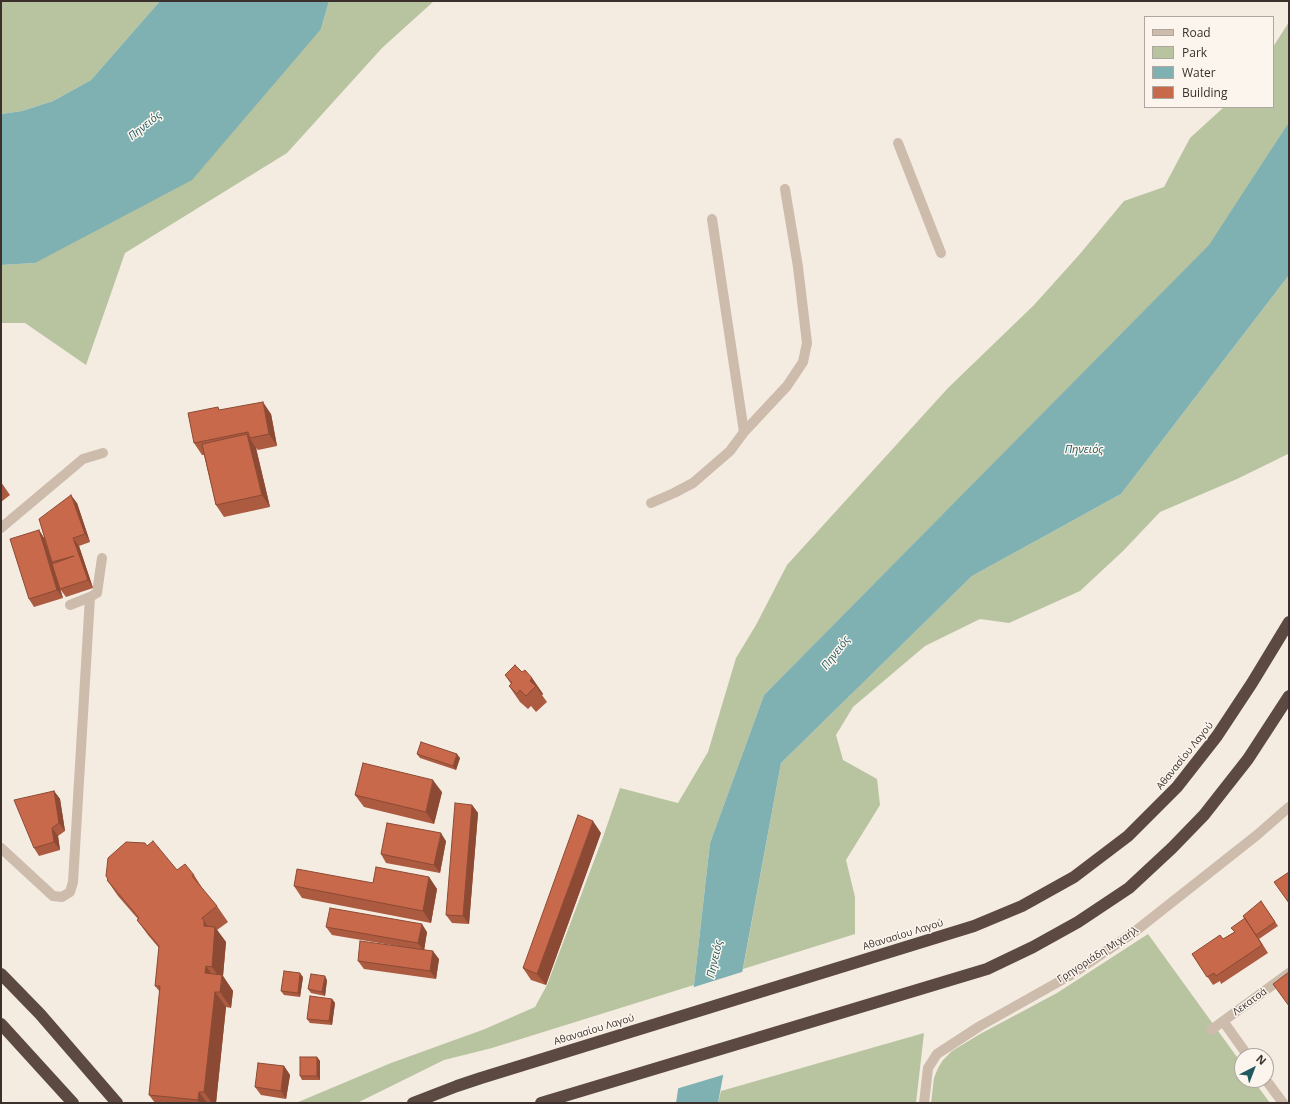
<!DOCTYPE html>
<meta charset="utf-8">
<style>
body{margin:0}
#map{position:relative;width:1290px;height:1104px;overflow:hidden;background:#f4ebe1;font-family:"Open Sans",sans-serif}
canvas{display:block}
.frame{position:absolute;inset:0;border:2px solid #3b302b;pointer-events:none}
.legend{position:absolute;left:1144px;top:16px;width:130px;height:92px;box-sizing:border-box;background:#fbf5ee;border:1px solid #aea6a0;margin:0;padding:5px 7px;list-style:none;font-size:12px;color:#3b302b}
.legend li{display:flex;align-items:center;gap:8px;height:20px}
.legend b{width:20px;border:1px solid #aea6a0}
.north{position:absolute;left:1234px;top:1048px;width:40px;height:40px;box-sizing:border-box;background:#fbf5ee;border:1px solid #aea6a0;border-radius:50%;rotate:42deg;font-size:11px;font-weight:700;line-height:16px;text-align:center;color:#3b302b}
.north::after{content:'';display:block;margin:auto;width:14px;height:18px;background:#1f5a5e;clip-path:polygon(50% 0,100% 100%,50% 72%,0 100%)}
</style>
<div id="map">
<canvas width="1290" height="1104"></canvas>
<div class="frame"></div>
<ul class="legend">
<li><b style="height:5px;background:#cdbbac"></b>Road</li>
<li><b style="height:11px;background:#b8c4a0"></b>Park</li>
<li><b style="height:11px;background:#7fb0b2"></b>Water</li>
<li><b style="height:11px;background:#c8694b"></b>Building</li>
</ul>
<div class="north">N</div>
</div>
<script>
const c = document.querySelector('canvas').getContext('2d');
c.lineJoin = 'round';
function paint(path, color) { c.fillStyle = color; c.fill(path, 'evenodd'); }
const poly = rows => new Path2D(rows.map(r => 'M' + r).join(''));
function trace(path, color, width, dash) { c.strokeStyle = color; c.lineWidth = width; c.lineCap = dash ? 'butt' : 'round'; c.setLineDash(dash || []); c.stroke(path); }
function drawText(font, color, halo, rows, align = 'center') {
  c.font = font + ' "Open Sans",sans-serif'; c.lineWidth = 3; c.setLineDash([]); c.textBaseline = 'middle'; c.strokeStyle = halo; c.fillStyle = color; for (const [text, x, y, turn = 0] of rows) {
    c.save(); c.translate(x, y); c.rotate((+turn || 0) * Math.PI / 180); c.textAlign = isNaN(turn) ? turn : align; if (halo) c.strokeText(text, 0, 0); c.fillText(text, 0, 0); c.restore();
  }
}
paint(poly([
 [1,1,160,1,91,80,53,101,22,111,1,114],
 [329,1,434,1,382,48,287,153,125,253,86,365,25,323,1,323,1,265,35,263,321,29],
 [1289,22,1289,122,1210,245,764,695,710,843,694,985,492,1048,444,1060,357,1103,296,1103,391,1063,485,1029,535,1007,547,985,603,837,620,788,678,803,708,752,736,658,756,625,787,565,948,388,1034,305,1079,255,1124,201,1164,187,1190,138,1224,107,1273,107,1273,47],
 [1289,275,1289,450,1288,454,1237,479,1160,512,1123,551,1080,591,1009,623,980,619,925,646,853,707,836,735,843,760,877,779,880,805,846,860,855,897,855,934,743,969,781,763,972,576,1121,494],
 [1148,934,1242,1064,1242,1080,1253,1080,1270,1103,931,1103,934,1078,938,1068,943,1060,952,1051,980,1034,1057,993],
 [924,1033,916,1103,718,1103,721,1091]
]), '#b8c4a0');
paint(poly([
 [160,1,329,1,321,29,192,180,35,263,1,265,1,114,22,111,53,101,91,80],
 [1289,122,1289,275,1121,494,972,576,781,763,718,1103,676,1103,694,985,710,843,764,695,1209,245]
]), '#7fb0b2');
paint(poly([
 [745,971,726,1074,676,1089,691,988]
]), '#f4ebe1');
trace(poly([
 [898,143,941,253],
 [744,432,787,386,803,362,807,343,798,267,785,189],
 [651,503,674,493,693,483,730,451,744,432,712,219]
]), '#cdbbac', 10);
trace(poly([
 [1,528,83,459,103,453],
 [90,597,97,593,102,558],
 [1,848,53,896,62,897,70,892,73,882,90,597,70,605],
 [1223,1021,1248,1056],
 [1211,1030,1289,973],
 [1266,1080,1283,1103],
 [924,1103,928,1068,937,1054,980,1026,1069,976,1133,933,1257,835,1289,807]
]), '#cdbbac', 10);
trace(poly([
 [1,974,40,1014,117,1103],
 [1,1024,73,1103],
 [413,1103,457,1086,481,1078,974,926,1022,906,1074,877,1128,836,1177,787,1217,736,1252,683,1289,622],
 [541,1103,987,969,1033,947,1078,922,1129,888,1172,848,1204,815,1248,759,1289,696]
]), '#5c4a42', 12);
paint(poly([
 [220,410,271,414,277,446,258,450,256,448,270,507,224,517,216,505,204,455,202,455,194,443],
 [1,482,10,495,1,502],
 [77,503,90,542,79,546,93,588,66,597,60,589,55,573,63,598,34,607,29,599,39,530,44,538],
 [522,672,532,678,543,694,542,695,547,702,536,712,531,706,528,709,520,702,509,686,511,684,505,675],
 [417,754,460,758,456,770,420,758],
 [54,791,60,799,65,831,58,836,60,850,39,856,34,848],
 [442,792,434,824,364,807,355,795],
 [472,805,478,813,469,924,452,923,446,915],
 [601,833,546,985,531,980,523,968],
 [446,841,440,873,386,863,381,854],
 [147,846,177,870,194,875,204,891,217,906,228,922,217,930,226,942,223,976,233,991,231,1008,226,1007,216,1103,155,1103,149,1095,160,992,155,986,159,948,148,935,137,920,138,919,118,896,107,880],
 [429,877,437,889,431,923,302,898,294,886,373,883],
 [1261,901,1278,926,1259,939,1258,937,1268,953,1221,984,1220,981,1213,985,1192,954,1223,939,1234,932,1245,918],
 [326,927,427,932,424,950,439,959,436,979,364,969,358,961,409,948,332,935],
 [303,977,300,997,284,995,281,991],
 [327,980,325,996,311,993,308,989],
 [332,999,335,1003,332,1025,310,1023,307,1019],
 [317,1057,320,1061,320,1080,302,1080,300,1076],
 [284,1066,290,1075,286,1099,261,1095,255,1087]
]), '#ac5a40');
paint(poly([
 [263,402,271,414,277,446,269,434],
 [247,434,256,448,270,507,262,495],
 [71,495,77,503,90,542,85,534],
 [39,530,44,538,63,598,57,590],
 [73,538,79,546,93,588,88,580],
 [532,678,543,694,542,695,536,686,530,681],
 [457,754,460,758,456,770,453,766],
 [433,780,442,792,434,824,426,812],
 [54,791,60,799,65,831,59,823],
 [472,805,478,813,469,924,463,916],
 [593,821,601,833,546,985,537,974],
 [52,828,58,836,60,850,54,842],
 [441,833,446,841,440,873,434,865],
 [429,877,437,889,431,923,423,911],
 [204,921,214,935,215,927,226,942,223,976,233,991,231,1008,220,992,222,981,212,967,204,926],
 [422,924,427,932,424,951,418,943],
 [433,951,439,959,436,979,430,971],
 [206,966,217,982,205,973],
 [300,973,303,977,300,997,298,993],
 [325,976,327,980,325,996,322,992],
 [215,992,226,1007,216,1103,212,1103,204,1092],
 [332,999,335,1003,332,1025,329,1021],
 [317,1057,320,1061,320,1080,317,1076],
 [284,1066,290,1075,286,1099,281,1091],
 [199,1092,207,1103,200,1103,198,1100]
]), '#8c4a34');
const building = poly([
 [263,402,269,434,250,438,248,432,194,443,188,413,218,407,219,410,263,402],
 [247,434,262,495,216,505,202,444,247,434],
 [71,495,85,534,73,538,88,580,60,589,52,564,74,556,52,562,39,519,71,495],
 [39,530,57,590,29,599,10,539,39,530],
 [515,665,522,672,525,670,532,678,530,681,536,686,526,696,520,690,517,694,509,686,512,683,505,675,515,665],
 [421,742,457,754,453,766,417,754,421,742],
 [363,763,433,780,426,812,355,795,363,763],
 [54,791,59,823,52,828,54,842,34,848,14,800,54,791],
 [455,803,472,805,463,916,446,915,455,803],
 [578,815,593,821,537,974,523,968,578,815],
 [387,823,441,833,434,865,381,854,387,823],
 [153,841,177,870,185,864,194,875,192,876,217,906,202,918,204,921,204,926,215,927,212,967,206,966,205,973,222,975,220,992,215,992,204,1092,199,1092,198,1100,149,1095,160,986,155,986,159,946,137,920,139,918,107,880,108,879,106,876,108,858,126,842,145,843,147,846,153,841],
 [376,867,429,877,423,911,294,886,297,869,373,883,376,867],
 [1289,872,1289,903,1274,882,1289,872],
 [1261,901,1275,922,1256,935,1243,916,1261,901],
 [330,908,422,924,418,943,326,927,330,908],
 [1245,918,1262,945,1216,976,1214,973,1207,977,1192,954,1220,935,1223,939,1235,932,1231,928,1245,918],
 [360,941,433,951,430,971,358,961,360,941],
 [284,971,300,973,298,993,281,991,284,971],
 [1289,972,1289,1006,1273,984,1289,972],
 [311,974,325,976,322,992,308,989,311,974],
 [310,996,332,999,329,1021,307,1019,310,996],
 [300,1057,317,1057,317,1076,300,1076,300,1057],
 [258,1063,284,1066,281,1091,255,1087,258,1063]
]);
paint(building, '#c8694b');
trace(building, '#8c4a34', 1);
drawText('10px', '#3b302b', '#fbf5ee', [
 ["Αθανασίου Λαγού",1185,756,-51],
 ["Αθανασίου Λαγού",903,935,-17],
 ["Γρηγοριάδη Μιχαήλ",1098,955,-33],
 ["Λεκατσά",1250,1002,-36],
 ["Αθανασίου Λαγού",594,1030,-17]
]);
drawText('italic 11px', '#1f5a5e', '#fbf5ee', [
 ["Πηνειός",145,126,-39],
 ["Πηνειός",1084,450],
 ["Πηνειός",836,653,-52],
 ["Πηνειός",715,959,-77]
]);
</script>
